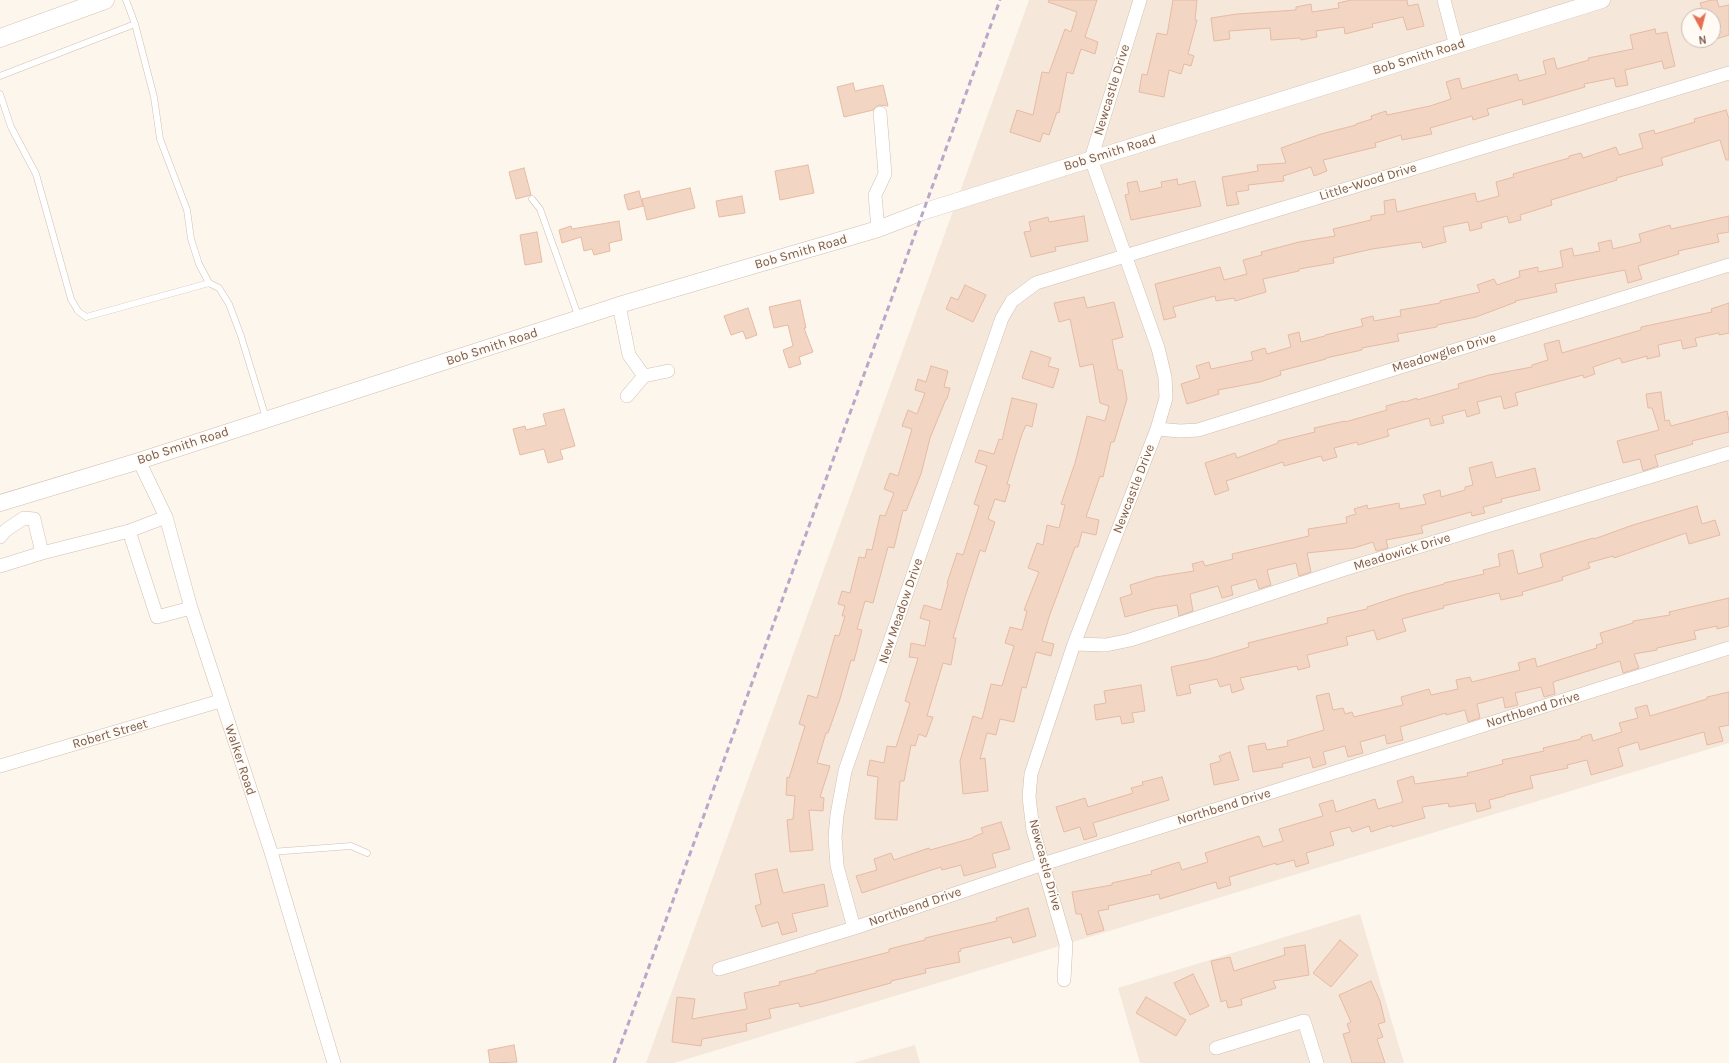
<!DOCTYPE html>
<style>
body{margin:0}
#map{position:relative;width:1729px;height:1063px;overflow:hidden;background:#fdf6ec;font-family:Karla,sans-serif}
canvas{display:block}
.north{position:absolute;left:1681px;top:8px;width:40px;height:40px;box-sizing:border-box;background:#fffaf3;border:1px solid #cabbb1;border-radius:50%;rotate:173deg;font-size:11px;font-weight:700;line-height:16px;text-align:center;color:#7a5c4d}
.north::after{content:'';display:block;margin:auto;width:14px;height:18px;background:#e76f51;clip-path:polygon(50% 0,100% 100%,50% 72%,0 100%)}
</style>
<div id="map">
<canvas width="1729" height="1063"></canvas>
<div class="north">N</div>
</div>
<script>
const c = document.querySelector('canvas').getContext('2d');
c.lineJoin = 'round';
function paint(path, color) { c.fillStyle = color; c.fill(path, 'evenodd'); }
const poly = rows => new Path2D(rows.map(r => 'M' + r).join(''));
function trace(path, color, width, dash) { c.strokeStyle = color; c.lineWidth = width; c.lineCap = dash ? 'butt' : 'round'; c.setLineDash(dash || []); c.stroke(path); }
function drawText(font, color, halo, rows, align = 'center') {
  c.font = font + ' Karla,sans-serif'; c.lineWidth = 3; c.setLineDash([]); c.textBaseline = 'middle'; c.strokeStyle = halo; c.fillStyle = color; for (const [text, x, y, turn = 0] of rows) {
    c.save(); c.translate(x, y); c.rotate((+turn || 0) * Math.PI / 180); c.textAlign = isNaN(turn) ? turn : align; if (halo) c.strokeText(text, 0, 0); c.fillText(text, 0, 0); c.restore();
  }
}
paint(poly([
 [1029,0,1729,0,1729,743,674,1063,646,1063],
 [1689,16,1713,16,1713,40,1689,40],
 [1360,914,1404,1063,1140,1063,1118,988],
 [915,1045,920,1063,853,1063]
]), '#f5e8da');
const building = poly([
 [1049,0,1097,0,1085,37,1098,42,1095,54,1081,49,1073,74,1067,72,1059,113,1057,112,1049,135,1043,133,1040,142,1010,132,1017,110,1033,115,1042,72,1049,73,1065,29,1071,32,1077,12,1048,2,1049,0],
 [1173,0,1197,0,1195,20,1197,20,1188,54,1194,56,1191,66,1184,64,1181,74,1169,70,1164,97,1139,92,1142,74,1147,75,1157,33,1167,35,1173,0],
 [1351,0,1407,0,1408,6,1418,4,1424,26,1407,30,1403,17,1372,24,1373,27,1345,34,1344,27,1316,31,1317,37,1301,40,1300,38,1271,40,1270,28,1229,31,1230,39,1214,41,1211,18,1237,14,1296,10,1296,7,1311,4,1312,12,1339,8,1338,3,1351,0],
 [1712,0,1717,0,1719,7,1729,5,1729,35,1713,40,1713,16,1704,16,1700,3,1712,0],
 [1655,29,1656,34,1667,32,1675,66,1664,69,1662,61,1625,70,1628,85,1616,87,1614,78,1584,84,1585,87,1537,101,1523,105,1522,99,1487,109,1489,115,1473,120,1472,116,1430,128,1432,134,1402,140,1401,135,1375,143,1376,147,1323,160,1327,171,1314,176,1311,167,1283,176,1284,181,1248,185,1249,190,1236,192,1239,204,1227,206,1222,177,1258,171,1257,165,1286,163,1281,148,1321,134,1356,125,1356,124,1372,119,1371,116,1386,111,1387,115,1430,106,1451,99,1446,82,1459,78,1462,89,1517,74,1519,81,1546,74,1543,61,1554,58,1557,69,1589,60,1588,58,1633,49,1630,35,1655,29],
 [853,83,855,91,883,85,888,106,879,105,873,110,844,117,837,87,853,83],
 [1726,110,1729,119,1729,160,1726,160,1720,140,1661,158,1663,165,1616,178,1617,180,1551,200,1552,205,1520,215,1521,220,1509,223,1507,216,1481,223,1482,228,1470,231,1468,222,1443,227,1446,242,1423,248,1421,242,1372,249,1333,258,1334,263,1299,269,1299,271,1263,279,1266,292,1235,301,1234,298,1216,301,1215,296,1173,307,1176,317,1164,320,1155,284,1220,267,1224,280,1247,274,1243,260,1262,255,1261,252,1299,242,1335,236,1333,229,1371,220,1371,216,1385,214,1384,201,1395,199,1397,212,1475,193,1477,202,1499,196,1496,182,1514,177,1513,174,1569,158,1569,156,1581,153,1583,158,1616,147,1619,155,1643,148,1639,134,1654,130,1655,134,1695,122,1694,119,1726,110],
 [808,165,814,193,780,200,775,171,808,165],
 [524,168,531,195,516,199,509,172,524,168],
 [1177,179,1178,185,1195,181,1201,206,1131,220,1125,195,1129,194,1127,183,1137,181,1140,192,1162,187,1161,182,1177,179],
 [690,188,695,208,647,220,642,199,690,188],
 [639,191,643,206,628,210,624,195,639,191],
 [742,196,745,213,719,217,716,201,742,196],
 [1084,216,1088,241,1055,247,1056,251,1031,257,1024,232,1031,231,1029,222,1048,217,1049,222,1084,216],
 [1729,216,1729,232,1717,234,1719,242,1678,251,1679,254,1638,266,1642,279,1628,283,1625,270,1555,284,1557,292,1515,301,1516,302,1476,317,1437,325,1437,327,1397,334,1399,341,1362,348,1362,350,1326,358,1326,359,1280,371,1281,375,1260,382,1218,390,1219,394,1187,404,1181,384,1200,378,1196,366,1209,362,1211,369,1253,360,1251,352,1265,348,1267,354,1291,347,1288,335,1299,332,1301,342,1325,336,1325,335,1363,326,1361,319,1373,316,1374,321,1401,316,1400,310,1440,303,1440,301,1480,292,1477,285,1494,279,1497,285,1520,277,1519,271,1538,267,1538,272,1563,267,1560,251,1572,248,1574,256,1600,251,1598,243,1611,240,1613,249,1641,242,1639,234,1670,225,1671,229,1729,216],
 [619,221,622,240,609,243,610,251,594,255,592,249,584,251,581,237,562,243,559,230,571,226,572,229,619,221],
 [537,232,542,262,525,265,520,235,537,232],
 [965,285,986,295,973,322,946,309,951,297,958,300,965,285],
 [1084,297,1087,308,1114,302,1123,337,1112,340,1118,370,1122,370,1127,399,1114,442,1111,442,1103,477,1100,476,1086,517,1099,520,1096,535,1082,532,1078,547,1075,547,1049,617,1042,641,1054,644,1051,656,1036,652,1026,688,1022,687,1014,722,1000,719,996,735,987,733,980,759,985,758,988,791,963,794,960,761,973,716,982,719,991,684,1002,686,1014,646,1005,643,1010,627,1022,630,1027,611,1024,610,1039,572,1028,568,1037,543,1043,545,1047,525,1059,528,1065,505,1061,504,1075,463,1087,416,1105,421,1109,406,1100,403,1093,364,1080,367,1070,319,1059,322,1054,303,1084,297],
 [800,300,806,328,804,328,813,352,799,357,801,364,789,368,783,350,793,346,788,325,774,328,769,307,800,300],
 [1729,303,1729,333,1719,335,1719,333,1695,338,1697,346,1683,349,1681,340,1658,345,1660,356,1647,359,1647,356,1622,363,1620,358,1593,367,1595,374,1584,378,1583,375,1515,393,1518,405,1504,409,1501,396,1477,402,1480,413,1467,417,1465,410,1442,416,1444,423,1431,426,1429,418,1387,430,1389,436,1358,445,1357,442,1334,448,1337,457,1323,461,1321,456,1284,466,1283,462,1226,481,1229,490,1215,495,1205,463,1235,453,1237,458,1278,443,1278,441,1315,432,1314,428,1345,421,1345,422,1387,410,1386,406,1404,401,1405,402,1417,398,1417,400,1459,388,1458,384,1489,375,1532,367,1532,365,1548,360,1544,344,1559,340,1562,353,1641,330,1641,327,1712,312,1711,309,1729,303],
 [748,308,757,335,746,339,743,331,731,335,724,316,748,308],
 [1031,351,1051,358,1048,366,1059,369,1053,388,1022,378,1031,351],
 [931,366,948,371,944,387,950,388,947,399,946,399,930,438,921,474,906,511,903,510,894,548,888,547,873,603,865,601,857,629,862,630,854,661,851,660,840,699,828,733,826,733,817,763,830,766,820,797,824,798,823,811,809,810,813,850,790,852,787,820,793,819,795,796,786,795,787,777,789,778,805,726,799,724,808,695,817,698,835,635,839,636,845,616,842,616,845,606,838,604,842,591,850,593,859,557,865,558,867,549,872,550,880,515,885,516,894,493,884,489,890,473,898,476,912,429,902,426,908,410,917,414,925,393,915,390,918,379,926,382,931,366],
 [1661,392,1665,421,1669,420,1671,426,1727,411,1729,421,1729,432,1692,441,1693,444,1655,455,1658,466,1643,471,1640,459,1623,463,1617,441,1659,430,1652,408,1648,408,1646,394,1661,392],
 [1012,398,1037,404,1032,427,1026,425,1022,434,1007,484,1010,485,1005,502,995,499,988,519,995,522,985,552,980,550,965,597,953,638,956,638,951,665,943,663,927,716,933,717,926,737,919,734,915,746,911,745,904,781,900,781,897,820,875,819,878,777,867,775,870,760,884,763,887,746,896,747,910,703,905,701,918,658,909,657,911,643,925,646,930,621,920,618,924,605,941,610,948,584,947,583,957,553,963,555,979,506,974,504,987,466,975,462,979,450,994,454,999,439,1002,440,1012,398],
 [564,409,575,446,560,450,563,459,548,463,544,449,520,455,513,429,525,426,526,430,546,425,543,414,564,409],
 [1492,462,1496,478,1535,468,1540,490,1501,499,1502,502,1483,507,1485,513,1472,516,1471,512,1421,526,1423,533,1386,540,1388,548,1376,551,1373,542,1354,548,1307,553,1311,572,1299,576,1296,563,1267,570,1271,585,1259,589,1256,579,1231,586,1233,595,1222,598,1218,586,1190,594,1193,611,1179,616,1177,605,1154,609,1125,617,1120,598,1132,594,1130,585,1156,577,1194,571,1192,564,1203,561,1205,566,1233,559,1232,554,1309,536,1308,529,1347,523,1346,517,1356,514,1354,509,1367,505,1368,509,1399,503,1400,509,1426,504,1423,495,1440,490,1441,497,1465,490,1465,487,1473,485,1469,468,1492,462],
 [1697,506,1702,524,1715,520,1720,535,1689,544,1686,533,1614,558,1613,556,1588,563,1590,568,1562,577,1563,580,1522,592,1523,595,1501,600,1499,593,1443,606,1444,608,1402,619,1406,631,1377,640,1374,630,1346,637,1348,645,1307,655,1310,667,1298,670,1297,666,1240,678,1244,689,1232,693,1230,684,1220,687,1217,679,1189,685,1191,693,1177,696,1171,667,1209,659,1249,647,1248,643,1328,623,1327,618,1367,609,1367,607,1403,595,1444,584,1444,583,1484,574,1483,570,1500,566,1498,554,1513,550,1518,574,1543,567,1540,554,1593,538,1594,539,1633,525,1697,506],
 [1729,598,1729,626,1717,629,1717,626,1694,631,1696,639,1657,648,1657,650,1634,654,1639,668,1623,673,1620,661,1553,682,1555,694,1544,697,1541,687,1515,693,1518,705,1505,708,1503,697,1477,704,1480,718,1468,722,1465,710,1446,715,1446,713,1400,727,1403,740,1387,744,1385,735,1360,742,1363,753,1348,757,1345,746,1323,752,1326,764,1313,768,1310,757,1282,764,1283,767,1253,772,1248,746,1265,743,1267,750,1288,746,1287,741,1324,730,1316,696,1329,693,1333,710,1343,708,1345,714,1352,712,1354,717,1403,705,1401,697,1429,689,1431,695,1458,689,1456,680,1470,677,1472,682,1520,670,1518,663,1535,658,1537,667,1597,648,1596,645,1603,643,1600,633,1633,623,1633,621,1670,615,1669,612,1729,598],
 [1141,685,1145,711,1132,713,1134,722,1122,724,1120,716,1096,720,1094,705,1106,703,1104,691,1141,685],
 [1729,692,1729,725,1719,727,1723,741,1707,745,1704,732,1640,750,1638,742,1618,748,1623,766,1591,775,1587,760,1567,765,1568,768,1530,776,1533,788,1505,795,1505,796,1489,800,1491,808,1477,812,1475,803,1449,807,1448,803,1422,807,1425,818,1392,827,1392,825,1371,832,1369,826,1352,832,1350,827,1330,832,1334,845,1306,853,1309,863,1296,867,1294,860,1276,865,1276,863,1229,877,1231,885,1218,889,1216,882,1160,899,1159,894,1108,906,1109,909,1098,911,1104,930,1087,935,1081,914,1076,914,1072,892,1112,885,1112,883,1152,874,1151,871,1179,862,1182,870,1208,862,1205,853,1259,836,1263,847,1283,841,1279,829,1323,816,1319,804,1333,800,1336,812,1375,799,1378,809,1403,802,1397,781,1413,776,1415,784,1468,776,1467,773,1503,764,1502,760,1544,751,1543,748,1581,739,1581,737,1591,734,1593,741,1622,732,1619,723,1638,718,1635,708,1647,705,1650,716,1707,699,1707,697,1729,692],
 [1230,752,1239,780,1214,785,1210,764,1221,761,1219,756,1230,752],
 [1162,777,1169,800,1093,823,1097,836,1084,840,1080,827,1064,832,1056,807,1085,798,1088,807,1133,793,1131,788,1143,785,1142,782,1162,777],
 [1001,822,1010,849,992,854,996,867,964,876,961,865,942,870,941,867,862,893,856,876,877,870,874,859,891,853,894,860,929,848,930,850,973,838,973,837,983,833,981,828,1001,822],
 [777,869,783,893,824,884,828,906,792,914,797,931,782,935,778,922,762,927,755,906,761,904,755,874,777,869],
 [1028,908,1036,936,1013,943,1011,937,960,949,961,951,958,952,960,962,925,969,926,973,891,981,891,983,817,1003,800,1007,799,1003,769,1009,771,1018,746,1024,747,1031,702,1039,701,1046,672,1042,677,997,695,999,692,1019,747,1009,744,993,780,985,779,982,816,973,816,971,889,952,889,949,925,940,925,938,997,921,996,918,1028,908],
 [1340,940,1358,955,1331,987,1313,973,1340,940],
 [1305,945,1309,975,1273,981,1276,988,1241,999,1242,1005,1228,1008,1226,1000,1221,1002,1211,961,1230,957,1234,971,1285,955,1284,948,1305,945],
 [1193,974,1209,1006,1190,1015,1174,983,1193,974],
 [1371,981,1380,1001,1385,1022,1378,1024,1383,1037,1377,1039,1385,1063,1352,1063,1343,1034,1350,1032,1347,1024,1351,1022,1339,995,1371,981],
 [1146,997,1186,1020,1176,1036,1136,1013,1146,997],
 [514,1045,517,1062,490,1063,488,1050,514,1045]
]);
paint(building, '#f3d5c3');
trace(building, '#e6bba3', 1);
const service = poly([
 [126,0,135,24,154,97,160,139,187,210,191,239,199,264,209,283,219,288,229,304,241,336,266,418],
 [0,76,135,24],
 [0,94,11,127,36,174,71,299,78,311,86,317,209,283],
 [532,199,540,209,579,318],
 [271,852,351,846,367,853]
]);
const minor = poly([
 [1444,0,1456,46],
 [878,229,875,195,885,174,880,113],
 [619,305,629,355,644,376],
 [627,396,644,376,668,371],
 [1157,429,1180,431,1198,430,1729,265],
 [139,461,166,517,191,608,271,852,334,1063],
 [129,531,157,617,191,608],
 [0,537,6,530,24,518,34,519,42,553,0,566],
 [42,553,129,531,166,517],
 [1074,644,1106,645,1130,640,1345,569,1729,453],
 [0,766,220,701],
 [854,928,837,866,835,837,837,815,845,771,1002,318,1012,301,1036,283,1729,73],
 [719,969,854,928,1043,864,1729,648],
 [1064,980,1066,944,1033,830,1029,797,1031,774,1074,644,1157,429,1166,398,1165,377,1158,348,1091,159,1140,0],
 [1216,1048,1304,1021,1317,1063]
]);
const tertiary = poly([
 [0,503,139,461,619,305,878,229,922,212,1602,0]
]);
const secondary = poly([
 [0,38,105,0]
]);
trace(service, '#d1beb0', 7);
trace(minor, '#d1beb0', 14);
trace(tertiary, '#d1beb0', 17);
trace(secondary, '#d6c0b0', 19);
trace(service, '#fff', 6);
trace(minor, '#fff', 13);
trace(tertiary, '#fff', 16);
trace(secondary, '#fff', 18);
trace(poly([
 [614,1063,1000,0]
]), '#b9a8c9', 3, [6, 4]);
drawText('13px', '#7a5c4d', '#fffaf3', [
 ["Bob Smith Road",1419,57,-17],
 ["Newcastle Drive",1112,90,-73],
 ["Bob Smith Road",1110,153,-17],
 ["Little-Wood Drive",1368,182,-17],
 ["Bob Smith Road",801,252,-16],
 ["Bob Smith Road",492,347,-18],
 ["Meadowglen Drive",1444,353,-17],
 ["Bob Smith Road",183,446,-18],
 ["Newcastle Drive",1134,489,-69],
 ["Meadowick Drive",1402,552,-17],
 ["New Meadow Drive",901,611,-71],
 ["Northbend Drive",1533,710,-17],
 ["Robert Street",110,734,-16],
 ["Walker Road",240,760,72],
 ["Northbend Drive",1224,807,-17],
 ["Newcastle Drive",1045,865,75],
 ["Northbend Drive",915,907,-19]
]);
</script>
